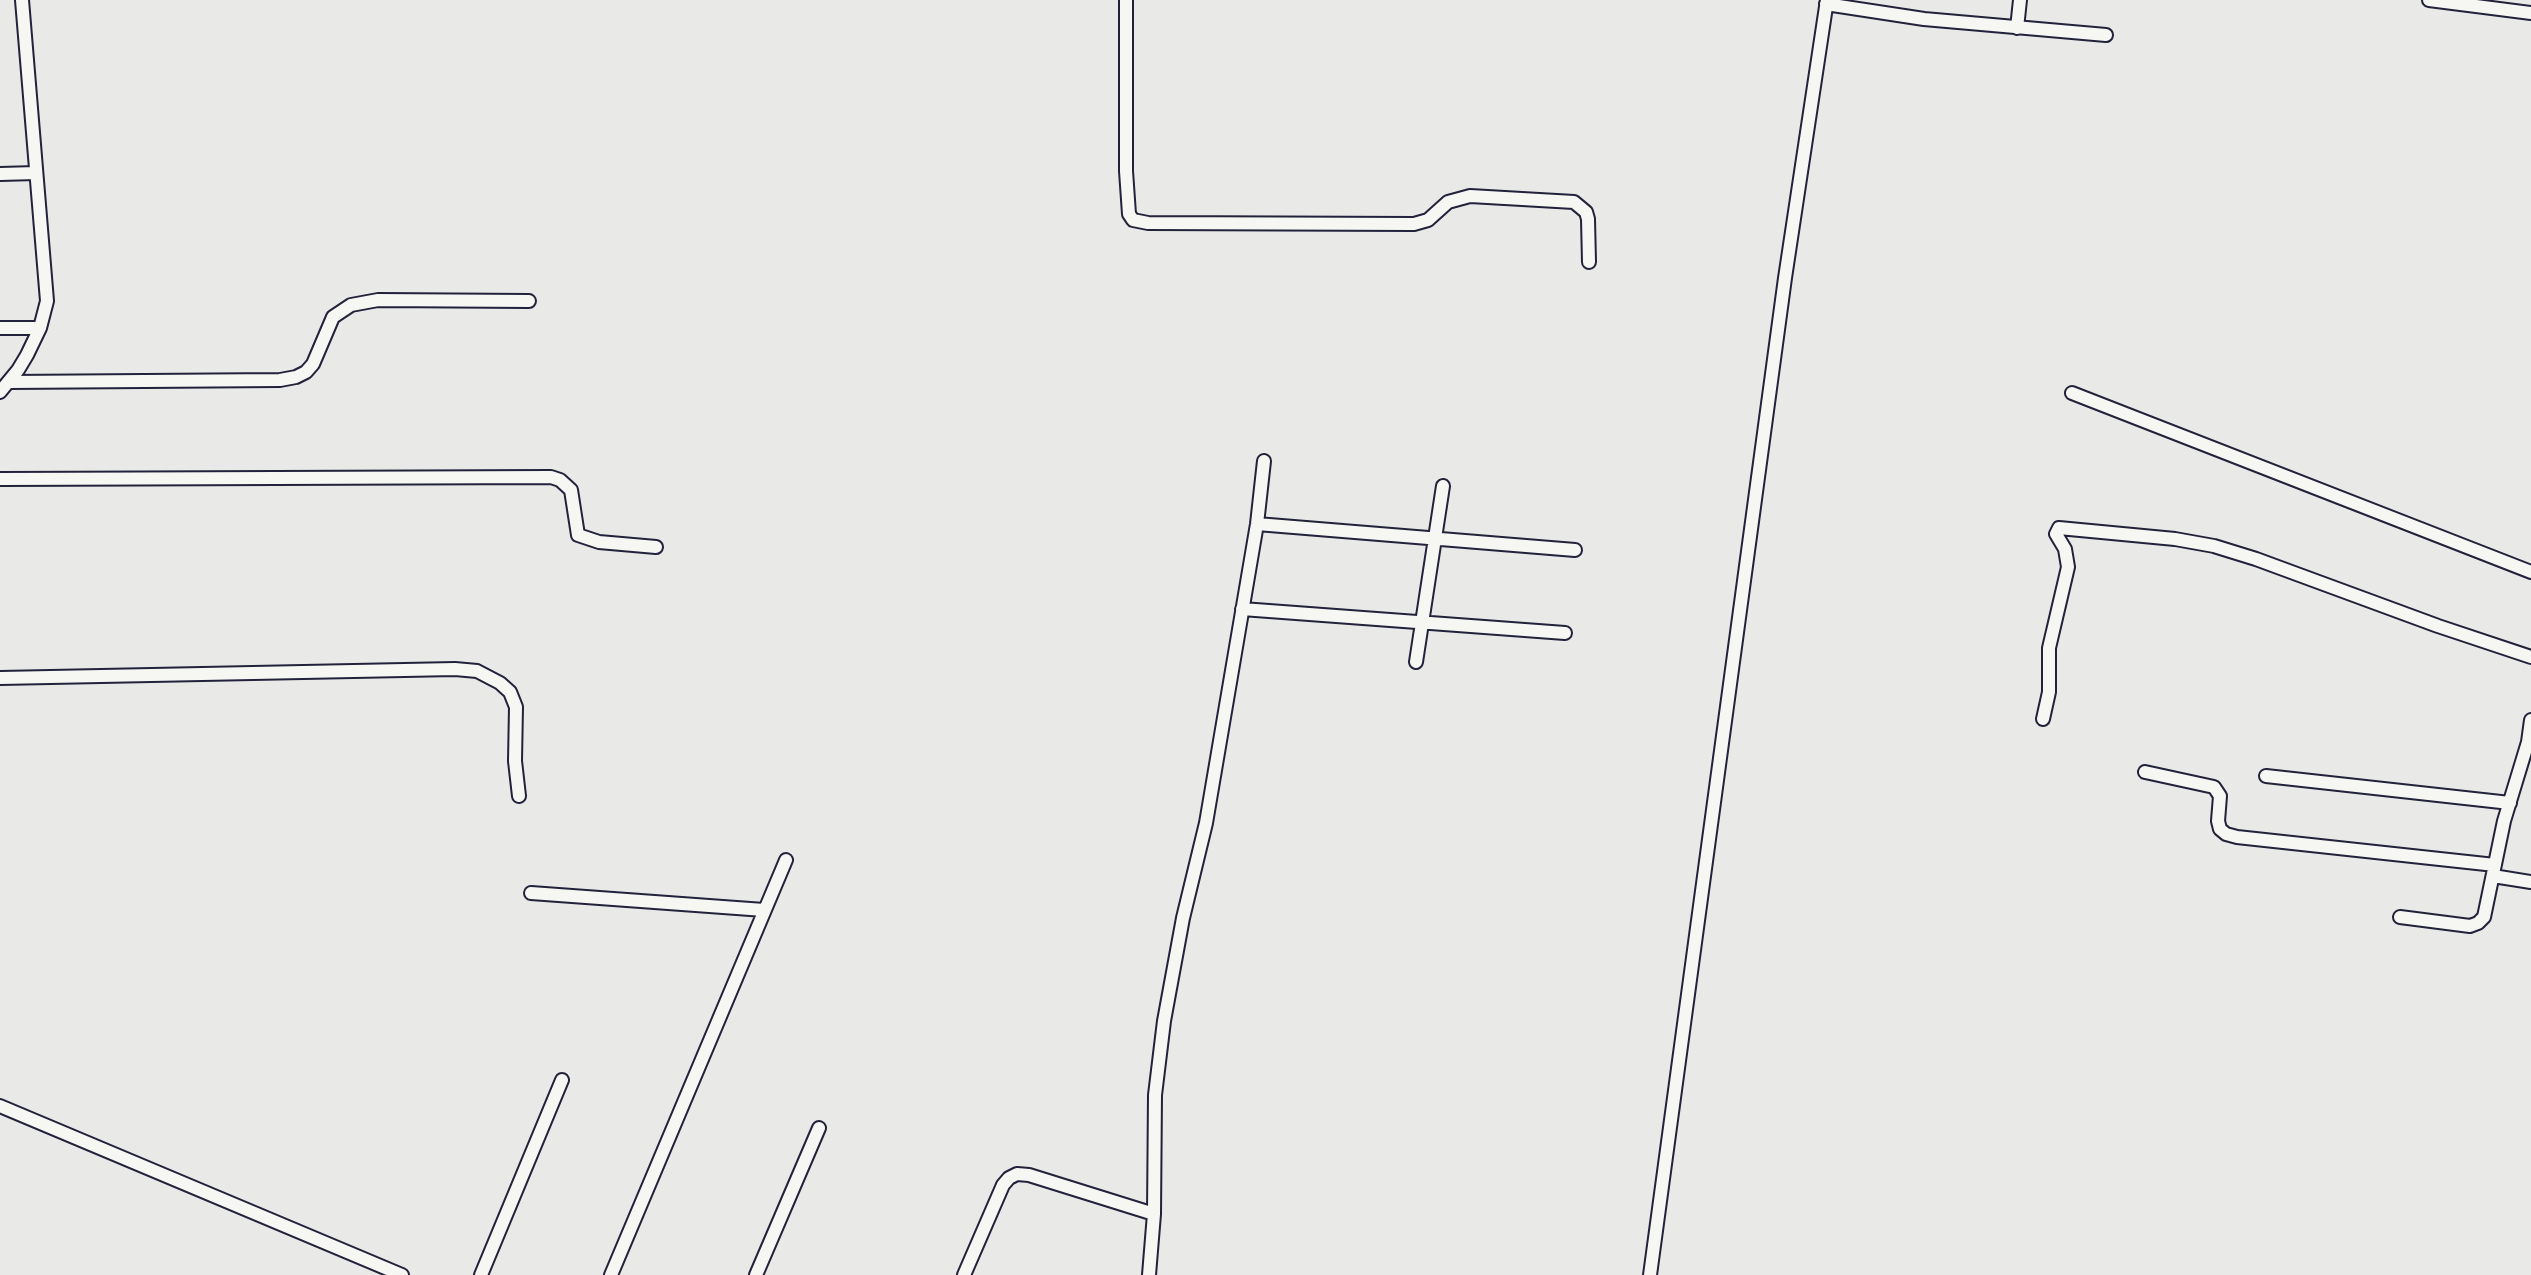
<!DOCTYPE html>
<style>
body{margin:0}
canvas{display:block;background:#e9e9e7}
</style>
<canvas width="2531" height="1275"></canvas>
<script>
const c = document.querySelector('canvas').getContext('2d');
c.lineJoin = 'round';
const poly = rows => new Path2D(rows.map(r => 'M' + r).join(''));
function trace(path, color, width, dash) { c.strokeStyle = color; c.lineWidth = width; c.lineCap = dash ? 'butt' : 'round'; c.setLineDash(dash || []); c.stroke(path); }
const street = poly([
 [1126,0,1126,171,1129,214,1133,220,1148,223,1414,224,1428,220,1448,202,1470,196,1574,202,1586,212,1588,219,1589,262],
 [2429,0,2531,13],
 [1826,4,1924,19,2106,35],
 [2017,28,2020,0],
 [0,174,36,173],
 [0,328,40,328],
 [9,382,280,380,296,377,306,372,313,364,333,317,351,305,378,300,529,301],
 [0,392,18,370,27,355,40,328,47,301,22,0],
 [2072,393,2531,572],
 [0,479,551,477,560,480,571,490,578,535,599,542,656,547],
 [1257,524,1575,550],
 [1242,609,1565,633],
 [1416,662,1443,486],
 [0,678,455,669,477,671,500,683,510,692,516,707,515,761,519,796],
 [2043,719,2049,692,2049,648,2068,567,2065,549,2056,534,2059,528,2175,539,2214,546,2256,559,2438,626,2531,657],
 [2145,772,2214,787,2220,796,2218,821,2220,829,2226,834,2237,837,2495,865],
 [2266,776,2510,803],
 [2493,876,2531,882],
 [531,893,764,910],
 [2400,917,2470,926,2478,923,2484,917,2504,821,2528,742,2531,720],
 [0,1106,402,1275],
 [481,1275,562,1080],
 [611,1275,786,860],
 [756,1275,819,1128],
 [964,1275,1003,1185,1009,1178,1017,1174,1029,1175,1154,1214],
 [1149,1275,1154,1214,1155,1095,1164,1021,1183,918,1206,823,1257,524,1264,461],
 [1650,1275,1785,278,1827,0]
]);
trace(street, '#22223b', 16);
trace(street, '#f6f6f2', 12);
</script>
